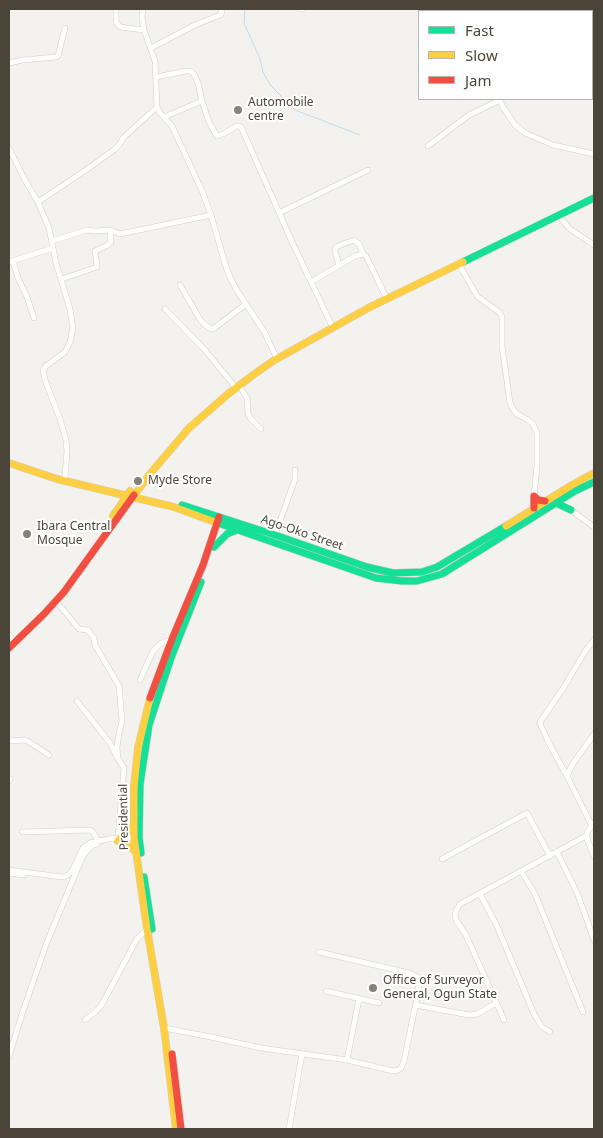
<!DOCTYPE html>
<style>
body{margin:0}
#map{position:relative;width:603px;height:1138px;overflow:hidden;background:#f4f2ee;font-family:"Noto Sans",sans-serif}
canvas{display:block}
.frame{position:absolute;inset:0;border:10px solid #4b4539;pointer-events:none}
.legend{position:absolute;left:418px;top:10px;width:175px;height:90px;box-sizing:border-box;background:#fff;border:1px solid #b7b5b0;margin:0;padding:6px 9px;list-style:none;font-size:15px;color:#4b4539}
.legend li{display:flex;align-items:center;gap:10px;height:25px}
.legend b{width:25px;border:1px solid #b7b5b0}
</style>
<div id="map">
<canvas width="603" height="1138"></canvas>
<div class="frame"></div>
<ul class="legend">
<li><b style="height:6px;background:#16e098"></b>Fast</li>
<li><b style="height:6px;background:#ffcf43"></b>Slow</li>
<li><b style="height:6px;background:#f24e42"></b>Jam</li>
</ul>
</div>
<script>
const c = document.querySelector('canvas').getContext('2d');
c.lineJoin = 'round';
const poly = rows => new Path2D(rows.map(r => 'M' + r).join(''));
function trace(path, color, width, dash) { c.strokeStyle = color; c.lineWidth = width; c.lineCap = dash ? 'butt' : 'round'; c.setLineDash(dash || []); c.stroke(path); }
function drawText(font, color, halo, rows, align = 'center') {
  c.font = font + ' "Noto Sans",sans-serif'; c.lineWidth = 4; c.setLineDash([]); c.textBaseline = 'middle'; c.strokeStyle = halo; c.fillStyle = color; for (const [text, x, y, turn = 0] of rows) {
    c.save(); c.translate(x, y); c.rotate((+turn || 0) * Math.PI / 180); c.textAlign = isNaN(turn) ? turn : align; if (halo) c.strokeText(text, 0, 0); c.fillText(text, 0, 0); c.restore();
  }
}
trace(poly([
 [245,9,244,23,260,59,263,72,271,86,295,110,360,135]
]), '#c0daf1', 1);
const street = poly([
 [116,9,116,22,120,27,144,30],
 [143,9,142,17,144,30,155,61,157,107,160,113,172,126,202,191,211,215,226,267,230,277,236,289,265,333,277,359],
 [300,9,302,9],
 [476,9,476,11],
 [151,48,195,25,220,15,222,12,221,9],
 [9,63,23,60,56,57,58,56,65,28],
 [156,77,186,71,191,71,194,74,198,83,202,101,209,122,217,136,223,134,237,126,240,126,242,129,293,244,333,328],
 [499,99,503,107,515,125,525,133,553,145,594,154],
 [164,117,202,101],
 [428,146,469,115,500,100],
 [9,148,25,180,38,202,49,228,56,263,70,309,73,328,70,342,65,352,46,366,43,370,45,380,60,419,66,440,67,451,65,477],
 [38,202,86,170,115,149,120,144,123,138,157,107],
 [279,213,368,170],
 [559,216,570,229,594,245],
 [52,241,87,230,95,231,110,230,120,234,211,215],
 [13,261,18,278,27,297,34,318],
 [9,262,53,248],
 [459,264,477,296,500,313,502,317,502,346,510,403,513,409,517,414,528,420,533,424,537,433,537,466,534,496],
 [339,265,335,251,335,248,338,246,354,240,359,244,363,254],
 [62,279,97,267,97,265,95,251,106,246,111,242,110,230],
 [311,282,355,256,363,254,366,256,387,299],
 [180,285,201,321,209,328,213,329,246,304],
 [165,309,205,350,236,388],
 [239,385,247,398,248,414,251,419,261,429],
 [571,510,594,527],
 [275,535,295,479,295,470],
 [56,601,79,629,88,630,90,633,94,638,95,645,119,686,122,721,119,733,117,747,118,759],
 [9,635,12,639],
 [140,680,153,651,160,644,172,639],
 [77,701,110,743,118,759,124,768,118,838],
 [9,741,26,740,49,755],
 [567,776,572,765,594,734],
 [9,781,10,779],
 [592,826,567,776,550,745,541,726,540,722,564,687,586,650,594,640],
 [22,832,90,830,93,832,98,841],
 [586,836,594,856],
 [557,852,578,895,594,940],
 [442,859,527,813,550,856],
 [9,870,62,877,68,875,72,871,81,852,83,848,90,843,108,839,136,837],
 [521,871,535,894,583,1012],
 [76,872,84,854,93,845,97,844],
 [9,873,23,875],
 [480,894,497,926,534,1014,542,1027,550,1032],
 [326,991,379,1003],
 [415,1005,469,1015,477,1014,496,1003],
 [85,1020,94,1013,101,1006,137,939,147,929],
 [504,1020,466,935,456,920,455,914,457,909,460,904,586,836,588,831,594,823],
 [164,1028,211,1037,261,1048,347,1060,393,1071,398,1070,401,1068,404,1061,418,993,419,982,418,977,409,973,319,952],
 [9,1056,23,1011,47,942,77,870],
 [347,1060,359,999],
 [289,1129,302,1054]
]);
const fast = poly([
 [463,262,594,198],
 [556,503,571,510],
 [182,505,275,535,367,567,393,573,422,572,437,567,506,526],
 [215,522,376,578,402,581,417,581,442,574,575,491,594,482],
 [214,547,227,534,239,529],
 [141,853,139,837,140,784,149,725,171,658,201,582],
 [144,877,152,929]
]);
const slow = poly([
 [9,463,57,479,174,507,215,522],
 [136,493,149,475,189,428,228,394,253,375,273,361,370,307,463,262],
 [113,516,130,491],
 [506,526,572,485,594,473],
 [150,698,138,748,134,787,134,837,147,929,164,1028,176,1129],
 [120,838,133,826],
 [118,841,128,845,136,852]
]);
const jam = poly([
 [534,508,534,496,538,500,545,501],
 [9,648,44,614,64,592,134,495],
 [150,698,172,639,203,565,219,517],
 [172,1054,181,1129]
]);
trace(street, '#d2d0cb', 6);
trace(fast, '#d3cfc5', 8);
trace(slow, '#d3cfc5', 8);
trace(jam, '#d3cfc5', 8);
trace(street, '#fdfdfc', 5);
trace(fast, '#16e098', 7);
trace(slow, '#ffcf43', 7);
trace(jam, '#f24e42', 7);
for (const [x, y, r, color] of [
 [238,110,5,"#868278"],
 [138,481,5,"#868278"],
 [27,534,5,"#868278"],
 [373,988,5,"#868278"]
]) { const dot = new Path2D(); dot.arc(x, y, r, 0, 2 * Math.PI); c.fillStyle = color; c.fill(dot); trace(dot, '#fff', 2); }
drawText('12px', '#4b4539', '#fff', [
 ["Automobile",248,103],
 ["centre",248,117],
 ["Myde Store",148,481],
 ["Ibara Central",37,527],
 ["Mosque",37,541],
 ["Office of Surveyor",383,981],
 ["General, Ogun State",383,995]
], 'left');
drawText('12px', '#4b4539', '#fff', [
 ["Ago-Oko Street",302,533,19],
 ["Presidential",124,817,-91]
]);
</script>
